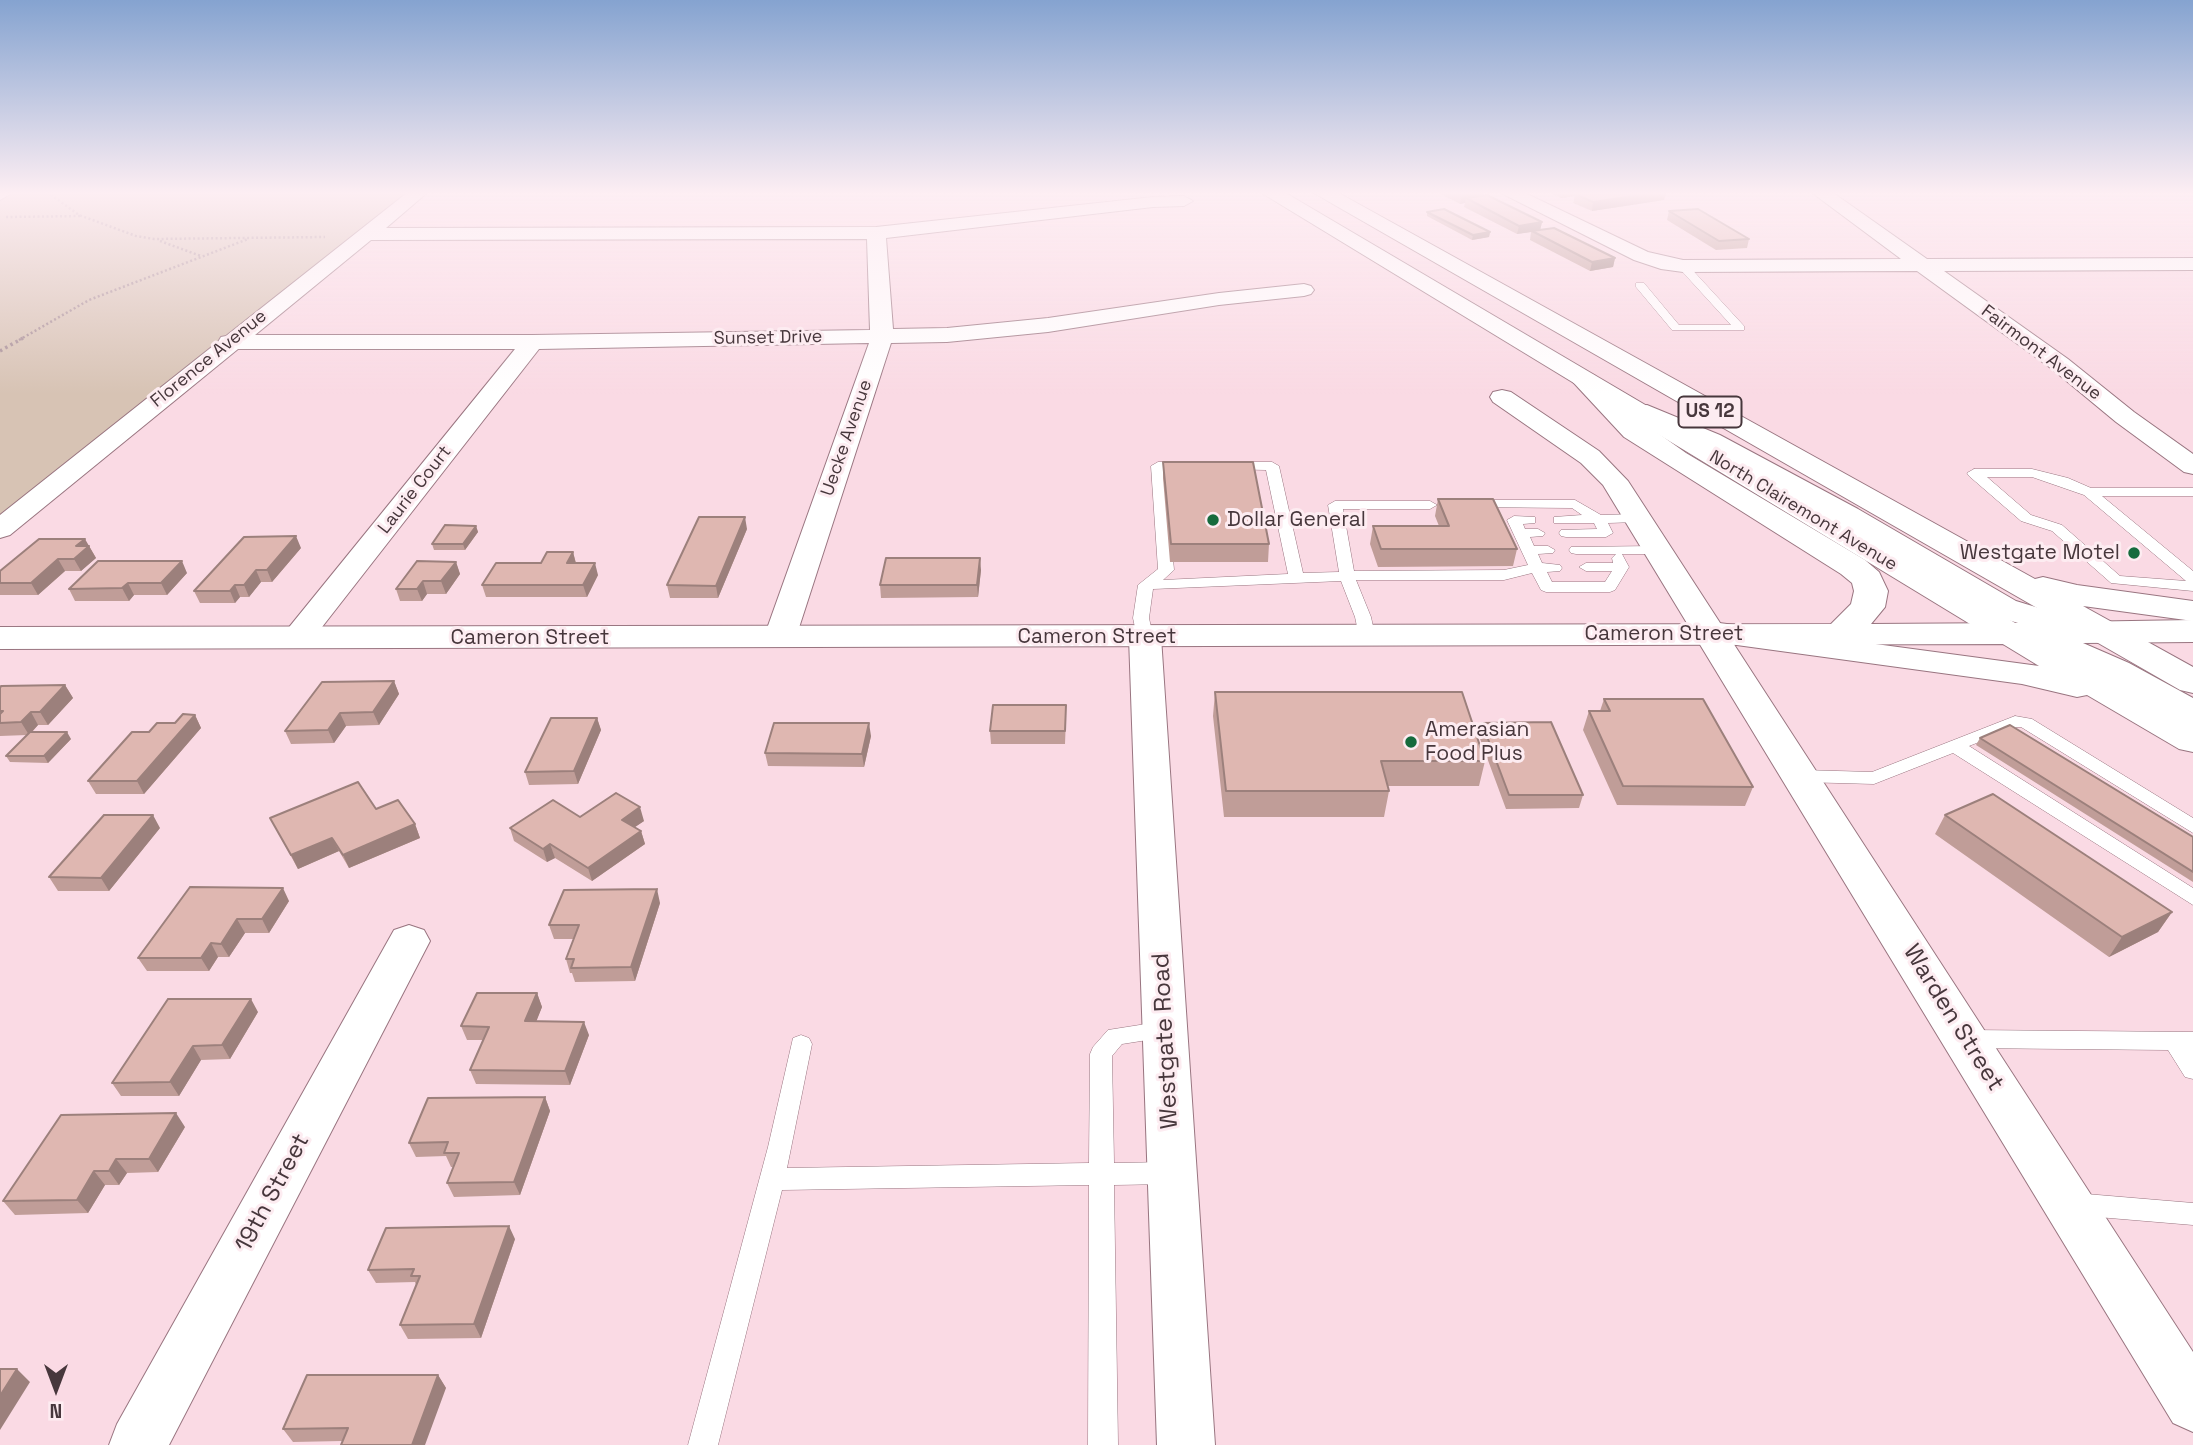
<!DOCTYPE html>
<style>
body{margin:0}
#map{position:relative;width:2193px;height:1445px;overflow:hidden;background:#fadae4;font-family:"Space Grotesk",sans-serif}
canvas{display:block}
.north{position:absolute;left:21px;top:1354px;width:70px;height:70px;-webkit-text-stroke:5px #fdecf1;paint-order:stroke;rotate:180deg;font-size:19px;font-weight:700;line-height:28px;text-align:center;color:#47373c}
.north::after{content:'';display:block;margin:auto;width:24px;height:32px;background:#47373c;clip-path:polygon(50% 0,100% 100%,50% 72%,0 100%)}
</style>
<div id="map">
<canvas width="2193" height="1445"></canvas>
<div class="north">N</div>
</div>
<script>
const c = document.querySelector('canvas').getContext('2d');
c.lineJoin = 'round';
function paint(path, color) { c.fillStyle = color; c.fill(path, 'evenodd'); }
const poly = rows => new Path2D(rows.map(r => 'M' + r).join(''));
function trace(path, color, width, dash) { c.strokeStyle = color; c.lineWidth = width; c.lineCap = dash ? 'butt' : 'round'; c.setLineDash(dash || []); c.stroke(path); }
function drawText(font, color, halo, rows, align = 'center') {
  c.font = font + ' "Space Grotesk",sans-serif'; c.lineWidth = 6; c.setLineDash([]); c.textBaseline = 'middle'; c.strokeStyle = halo; c.fillStyle = color; for (const [text, x, y, turn = 0] of rows) {
    c.save(); c.translate(x, y); c.rotate((+turn || 0) * Math.PI / 180); c.textAlign = isNaN(turn) ? turn : align; if (halo) c.strokeText(text, 0, 0); c.fillText(text, 0, 0); c.restore();
  }
}
paint(poly([
 [15,192,409,192,0,515,0,199]
]), '#d7c3b4');
const lane = poly([
 [1679,264,1687,264,1744,326,1744,330,1672,330,1636,287,1636,283,1644,283,1679,325,1731,325,1679,268,1679,264],
 [1186,462,1191,463,1191,469,1165,470,1174,570,1163,580,1288,574,1266,470,1226,469,1226,463,1231,462,1272,462,1279,466,1303,573,1339,572,1328,505,1335,501,1430,501,1437,505,1430,509,1343,509,1354,571,1504,570,1528,565,1507,520,1514,516,1535,517,1535,523,1523,524,1525,529,1538,529,1545,533,1543,536,1530,537,1534,546,1548,546,1555,550,1553,553,1538,554,1542,563,1560,565,1562,568,1560,571,1547,572,1552,582,1605,582,1612,571,1586,571,1579,567,1586,563,1613,563,1612,558,1616,554,1576,554,1571,553,1569,550,1571,547,1656,546,1663,550,1656,554,1622,554,1629,567,1615,590,1610,592,1546,592,1541,590,1532,573,1504,580,1356,580,1371,617,1375,636,1367,641,1359,636,1355,617,1341,581,1153,589,1149,618,1153,637,1145,642,1137,637,1133,618,1138,585,1158,569,1151,466,1158,462,1186,462],
 [1974,469,2032,469,2068,478,2091,488,2193,488,2193,496,2102,496,2193,571,2193,591,2111,583,2052,531,2021,521,1969,476,1967,473,1974,469],
 [1987,477,2032,477,2084,495,2186,581,2120,576,2062,525,2031,515,1987,477],
 [1473,500,1575,500,1601,515,1637,514,1644,518,1637,522,1608,523,1613,533,1606,537,1566,537,1561,536,1559,533,1561,530,1597,529,1594,523,1554,523,1554,517,1582,515,1572,508,1468,507,1468,501,1473,500],
 [2015,716,2032,719,2193,818,2193,833,2021,727,2017,727,1969,746,2193,888,2193,905,1953,753,1874,784,1802,782,1793,776,1802,770,1872,772,2015,716],
 [1165,1021,1173,1024,1176,1030,1173,1036,1122,1044,1112,1056,1114,1163,1169,1162,1178,1165,1181,1173,1178,1181,1169,1184,1114,1185,1118,1445,1088,1445,1089,1185,782,1190,718,1445,688,1445,768,1147,793,1038,801,1035,809,1038,812,1044,787,1168,1089,1163,1090,1054,1093,1047,1108,1030,1165,1021],
 [1966,1030,2193,1032,2193,1079,2185,1077,2168,1050,1966,1048,1958,1045,1955,1039,1958,1033,1966,1030],
 [2074,1193,2193,1203,2193,1225,2074,1215,2065,1212,2061,1204,2065,1196,2074,1193]
]);
const street = poly([
 [0,192,14,192,0,200,0,192],
 [408,192,428,192,386,228,876,227,1153,197,1184,196,1193,201,1184,206,1153,207,886,238,893,329,947,328,1048,318,1219,293,1304,284,1311,286,1314,290,1311,294,1304,296,1219,305,1048,332,947,342,891,343,796,637,791,644,780,647,769,644,764,637,869,343,539,349,308,645,297,648,286,645,281,638,286,631,515,349,238,349,10,535,0,538,0,515,218,342,221,337,226,336,408,192],
 [867,239,870,330,532,335,255,335,371,240,867,239],
 [1499,192,1523,192,1648,252,1683,260,1901,259,1811,192,1832,192,1927,259,2193,258,2193,270,1944,271,2068,359,2134,412,2193,454,2193,474,2184,472,2116,422,2052,369,1917,271,1683,272,1661,269,1634,260,1499,192],
 [1502,390,1511,392,1599,451,1628,481,2193,1352,2193,1432,2173,1423,1603,485,1581,463,1493,402,1490,397,1493,392,1502,390],
 [1145,627,1156,630,1161,637,1215,1445,1157,1445,1129,637,1134,630,1145,627],
 [409,925,424,930,430,941,169,1445,109,1445,117,1424,394,930,409,925]
]);
const secondary = poly([
 [1585,373,1594,375,1637,418,1633,413,1637,407,1647,405,1720,435,1858,509,2016,601,2065,616,2070,622,2193,620,2193,642,2083,643,2129,663,2193,698,2193,726,2179,722,2103,679,2022,644,0,649,0,627,1831,624,1851,604,1854,591,1852,583,1841,574,1624,437,1572,381,1576,375,1585,373],
 [1638,419,1700,447,1836,523,1992,615,2018,623,1871,624,1885,607,1888,591,1879,572,1865,560,1686,453,1638,419]
]);
const primary = poly([
 [1260,192,1284,192,2022,627,2193,723,2193,752,2179,749,2087,695,2077,697,2022,684,1700,640,1694,633,1700,626,1712,622,2039,666,1260,192],
 [1312,192,1337,192,2035,579,2043,577,2077,585,2193,601,2193,621,2083,606,2193,667,2193,693,2180,690,1312,192]
]);
trace(lane, '#997580', 1);
trace(street, '#997580', 2);
trace(secondary, '#997580', 2);
trace(primary, '#997580', 2);
trace(poly([
 [47,192,79,215,136,236,154,239,325,237],
 [6,217,82,216],
 [160,241,201,256],
 [19,340,89,300,248,239]
]), '#a68e95', 2.5, [2, 2.5]);
trace(poly([
 [0,351,23,338]
]), '#a68e95', 3.5, [2.5, 3.5]);
paint(lane, '#fff');
paint(street, '#fff');
paint(secondary, '#fff');
paint(primary, '#fff');
paint(poly([
 [1437,192,1483,192,1483,196,1542,222,1540,230,1615,258,1613,267,1590,271,1530,240,1531,232,1517,234,1464,207,1465,203,1460,204],
 [1549,192,1666,192,1664,200,1592,211,1573,203,1575,196,1561,198],
 [1669,211,1749,239,1747,248,1716,250,1667,220],
 [1427,212,1490,232,1489,237,1472,240,1427,216],
 [1163,462,1269,544,1268,562,1170,562,1163,478],
 [1438,499,1517,549,1513,566,1378,567,1370,544,1373,526,1439,526,1435,516],
 [476,526,478,532,465,550,434,550,432,544],
 [747,529,718,598,670,598,667,585],
 [88,546,89,546,96,558,81,571,65,571,38,595,0,595,0,571],
 [301,548,272,582,261,582,249,597,240,597,235,603,200,603,194,591],
 [573,552,576,563,598,575,587,597,486,597,482,585],
 [456,562,460,574,446,594,427,594,422,601,400,601,396,589],
 [981,570,978,597,881,598,880,585],
 [187,573,167,595,134,595,129,601,75,601,69,589],
 [394,681,399,694,379,725,346,726,334,743,291,744,285,731],
 [65,685,73,698,48,725,38,725,32,732,71,739,48,763,10,762,6,756,27,735,0,736,0,688],
 [1215,692,1485,761,1479,786,1387,786,1389,791,1384,817,1224,817,1213,716],
 [1604,699,1753,787,1745,806,1617,805,1583,730,1589,711,1600,711],
 [195,715,201,728,144,794,96,794,88,781,149,732],
 [1066,717,1065,744,991,744,990,731],
 [597,718,601,730,578,784,529,785,525,772],
 [1482,723,1583,795,1579,808,1506,809,1479,736],
 [871,736,864,767,768,766,765,753],
 [1980,738,2193,837,2193,882,1976,745],
 [376,809,415,824,420,838,349,868,339,851,298,869,270,818],
 [1945,815,2172,912,2158,932,2109,957,1935,834],
 [580,817,644,821,635,827,641,831,645,844,592,881,555,858,547,862,514,841,510,828],
 [160,828,109,891,58,891,49,877],
 [190,887,289,901,269,933,245,933,229,957,218,957,209,971,147,971,138,958],
 [660,903,635,981,575,982,572,973,570,973,566,959,574,939,554,939,549,925],
 [537,993,542,1007,536,1021,589,1035,570,1085,476,1084,470,1070,483,1040,467,1040,461,1026],
 [258,1012,230,1059,201,1060,179,1096,121,1096,112,1083],
 [545,1097,550,1111,520,1195,454,1197,447,1183,453,1167,451,1167,446,1156,416,1157,409,1143],
 [185,1127,158,1172,127,1173,119,1185,105,1185,88,1213,15,1215,3,1201],
 [515,1239,481,1338,408,1339,400,1325,416,1285,415,1282,376,1283,368,1270],
 [438,1375,446,1388,342,1441,293,1442,283,1429]
]), '#c09d98');
paint(poly([
 [1483,192,1482,201,1466,198,1465,203,1460,204,1462,195],
 [1562,192,1599,192,1575,194,1575,196,1561,198],
 [1662,192,1666,192,1664,200,1592,211,1593,202],
 [1542,222,1540,231,1532,231,1531,232,1517,234,1519,226],
 [1490,232,1489,237,1472,240,1473,235],
 [1615,258,1613,267,1590,271,1592,262],
 [745,517,747,529,718,598,716,586],
 [476,526,478,532,465,550,463,544],
 [296,536,301,548,272,582,267,570],
 [85,539,96,558,81,571,74,559,76,546],
 [573,552,576,564,567,563],
 [980,558,981,570,978,597,977,585],
 [58,559,65,571,38,595,31,583],
 [182,561,187,573,167,595,161,583],
 [456,562,460,574,446,594,441,581],
 [595,563,598,575,587,597,583,585],
 [256,570,261,582,249,597,244,585],
 [423,581,427,594,422,601,417,589],
 [128,583,134,595,129,601,122,588],
 [235,585,240,597,235,603,230,591],
 [394,681,399,694,379,725,373,712],
 [65,685,73,698,48,725,40,712],
 [31,712,38,725,29,735,21,722],
 [340,713,346,726,334,743,328,730],
 [195,715,201,728,144,794,137,781],
 [597,718,601,730,578,784,574,771],
 [869,723,871,736,864,767,862,754],
 [67,732,71,739,48,763,44,756],
 [640,807,644,821,626,833,622,820],
 [153,815,160,828,109,891,101,878],
 [415,824,420,838,349,868,343,855],
 [641,831,645,844,592,881,588,868],
 [332,838,339,851,298,869,291,855],
 [550,844,555,858,547,862,543,849],
 [283,888,289,901,269,933,262,919],
 [657,889,660,903,635,981,631,967],
 [2172,912,2158,932,2109,957,2122,937],
 [237,919,245,933,229,957,221,944],
 [211,943,218,957,209,971,201,958],
 [537,993,542,1007,531,1035,525,1021],
 [251,999,258,1012,230,1059,222,1045],
 [584,1022,589,1035,570,1085,565,1071],
 [193,1046,201,1060,179,1096,170,1082],
 [545,1097,550,1111,520,1195,514,1182],
 [176,1113,185,1127,158,1172,149,1159],
 [116,1159,127,1173,119,1185,109,1171],
 [94,1171,105,1185,88,1213,77,1200],
 [509,1226,515,1239,481,1338,474,1324],
 [17,1369,30,1382,0,1430,0,1396],
 [438,1375,446,1388,425,1445,412,1445]
]), '#9c807c');
const building = poly([
 [1455,192,1483,192,1462,195,1455,192],
 [1588,192,1662,192,1593,202,1575,194,1588,192],
 [1487,195,1542,222,1519,226,1466,198,1487,195],
 [1444,209,1490,232,1473,235,1427,212,1444,209],
 [1698,209,1749,239,1719,241,1669,211,1698,209],
 [1554,228,1615,258,1592,262,1532,231,1554,228],
 [1163,462,1253,462,1269,544,1171,544,1163,462],
 [1438,499,1493,499,1517,549,1381,549,1373,526,1449,526,1438,499],
 [699,517,745,517,716,586,667,585,699,517],
 [445,525,476,526,463,544,432,544,445,525],
 [296,536,267,570,256,570,244,585,235,585,230,591,194,591,244,537,296,536],
 [39,539,85,539,76,546,89,546,74,559,58,559,31,583,0,583,0,571,39,539],
 [547,552,573,552,567,563,595,563,583,585,482,585,496,563,541,563,547,552],
 [886,558,980,558,977,585,880,585,886,558],
 [98,561,182,561,161,583,128,583,122,588,69,589,98,561],
 [417,561,456,562,441,581,423,581,417,589,396,589,417,561],
 [394,681,373,712,340,713,328,730,285,731,322,682,394,681],
 [65,685,40,712,31,712,21,722,0,723,0,714,3,711,0,711,0,688,1,686,65,685],
 [1215,692,1462,692,1485,761,1381,761,1389,791,1226,791,1215,692],
 [1604,699,1703,699,1753,787,1623,786,1589,711,1610,711,1604,699],
 [993,705,1066,705,1065,731,990,731,993,705],
 [183,714,195,715,137,781,88,781,132,732,149,732,157,723,175,723,183,714],
 [551,718,597,718,574,771,525,772,551,718],
 [1551,722,1583,795,1509,795,1482,723,1551,722],
 [774,723,869,723,862,754,765,753,774,723],
 [2010,725,2193,837,2193,872,1980,738,2010,725],
 [30,732,67,732,44,756,6,756,30,732],
 [358,782,376,809,398,800,415,824,343,855,332,838,291,855,270,818,358,782],
 [616,793,640,807,622,820,641,831,588,868,550,844,543,849,510,828,553,800,580,817,616,793],
 [1993,794,2172,912,2122,937,1945,815,1993,794],
 [104,815,153,815,101,878,49,877,104,815],
 [190,887,283,888,262,919,237,919,221,944,211,943,201,958,138,958,190,887],
 [657,889,631,967,571,968,574,959,566,959,579,925,549,925,564,890,657,889],
 [477,993,537,993,525,1021,584,1022,565,1071,470,1070,489,1027,461,1026,477,993],
 [168,999,251,999,222,1045,193,1046,170,1082,112,1083,168,999],
 [545,1097,514,1182,447,1183,459,1153,444,1153,448,1142,409,1143,428,1098,545,1097],
 [176,1113,149,1159,116,1159,109,1171,94,1171,77,1200,3,1201,61,1115,176,1113],
 [509,1226,474,1324,400,1325,420,1276,411,1276,414,1269,368,1270,386,1228,509,1226],
 [0,1369,17,1369,0,1396,0,1369],
 [307,1375,438,1375,412,1445,341,1445,348,1428,283,1429,307,1375]
]);
paint(building, '#dfb7b1');
trace(building, '#9c807c', 2);
const sky = c.createLinearGradient(0, 0, 0, 394);
sky.addColorStop(0, '#85a3d0');
sky.addColorStop(0.49, '#fdeef3');
sky.addColorStop(1, '#fdeef300');
c.fillStyle = sky;
c.fillRect(0, 0, 2193, 394);
for (const [x, y, r, color] of [
 [1213,520,7,"#166b3d"],
 [2134,553,7,"#166b3d"],
 [1411,742,7,"#166b3d"]
]) { const dot = new Path2D(); dot.arc(x, y, r, 0, 2 * Math.PI); c.fillStyle = color; c.fill(dot); trace(dot, '#fdecf1', 2.5); }
drawText('18px', '#47373c', '#fdecf1', [
 ["Sunset Drive",768,338,-1],
 ["Fairmont Avenue",2041,353,37],
 ["Florence Avenue",209,359,-39],
 ["Uecke Avenue",847,438,-71],
 ["Laurie Court",415,490,-52],
 ["North Clairemont Avenue",1803,511,31]
]);
for (const [x, y, w] of [
 [1710,412,63]
]) { const box = new Path2D(); box.roundRect(x - w / 2, y - 15.5, w, 31, 5); c.fillStyle = '#fdecf1'; c.fill(box); trace(box, '#47373c', 2); }
drawText('bold 19px', '#47373c', null, [
 ["US 12",1710,412]
]);
drawText('21px', '#47373c', '#fdecf1', [
 ["Dollar General",1227,520],
 ["Westgate Motel",2120,553,"right"],
 ["Amerasian",1425,730],
 ["Food Plus",1425,754]
], 'left');
drawText('21px', '#47373c', '#fdecf1', [
 ["Cameron Street",1664,634],
 ["Cameron Street",1097,637],
 ["Cameron Street",530,638]
]);
drawText('24px', '#47373c', '#fdecf1', [
 ["Warden Street",1953,1018,58],
 ["Westgate Road",1166,1041,-93],
 ["19th Street",273,1193,-62]
]);
</script>
